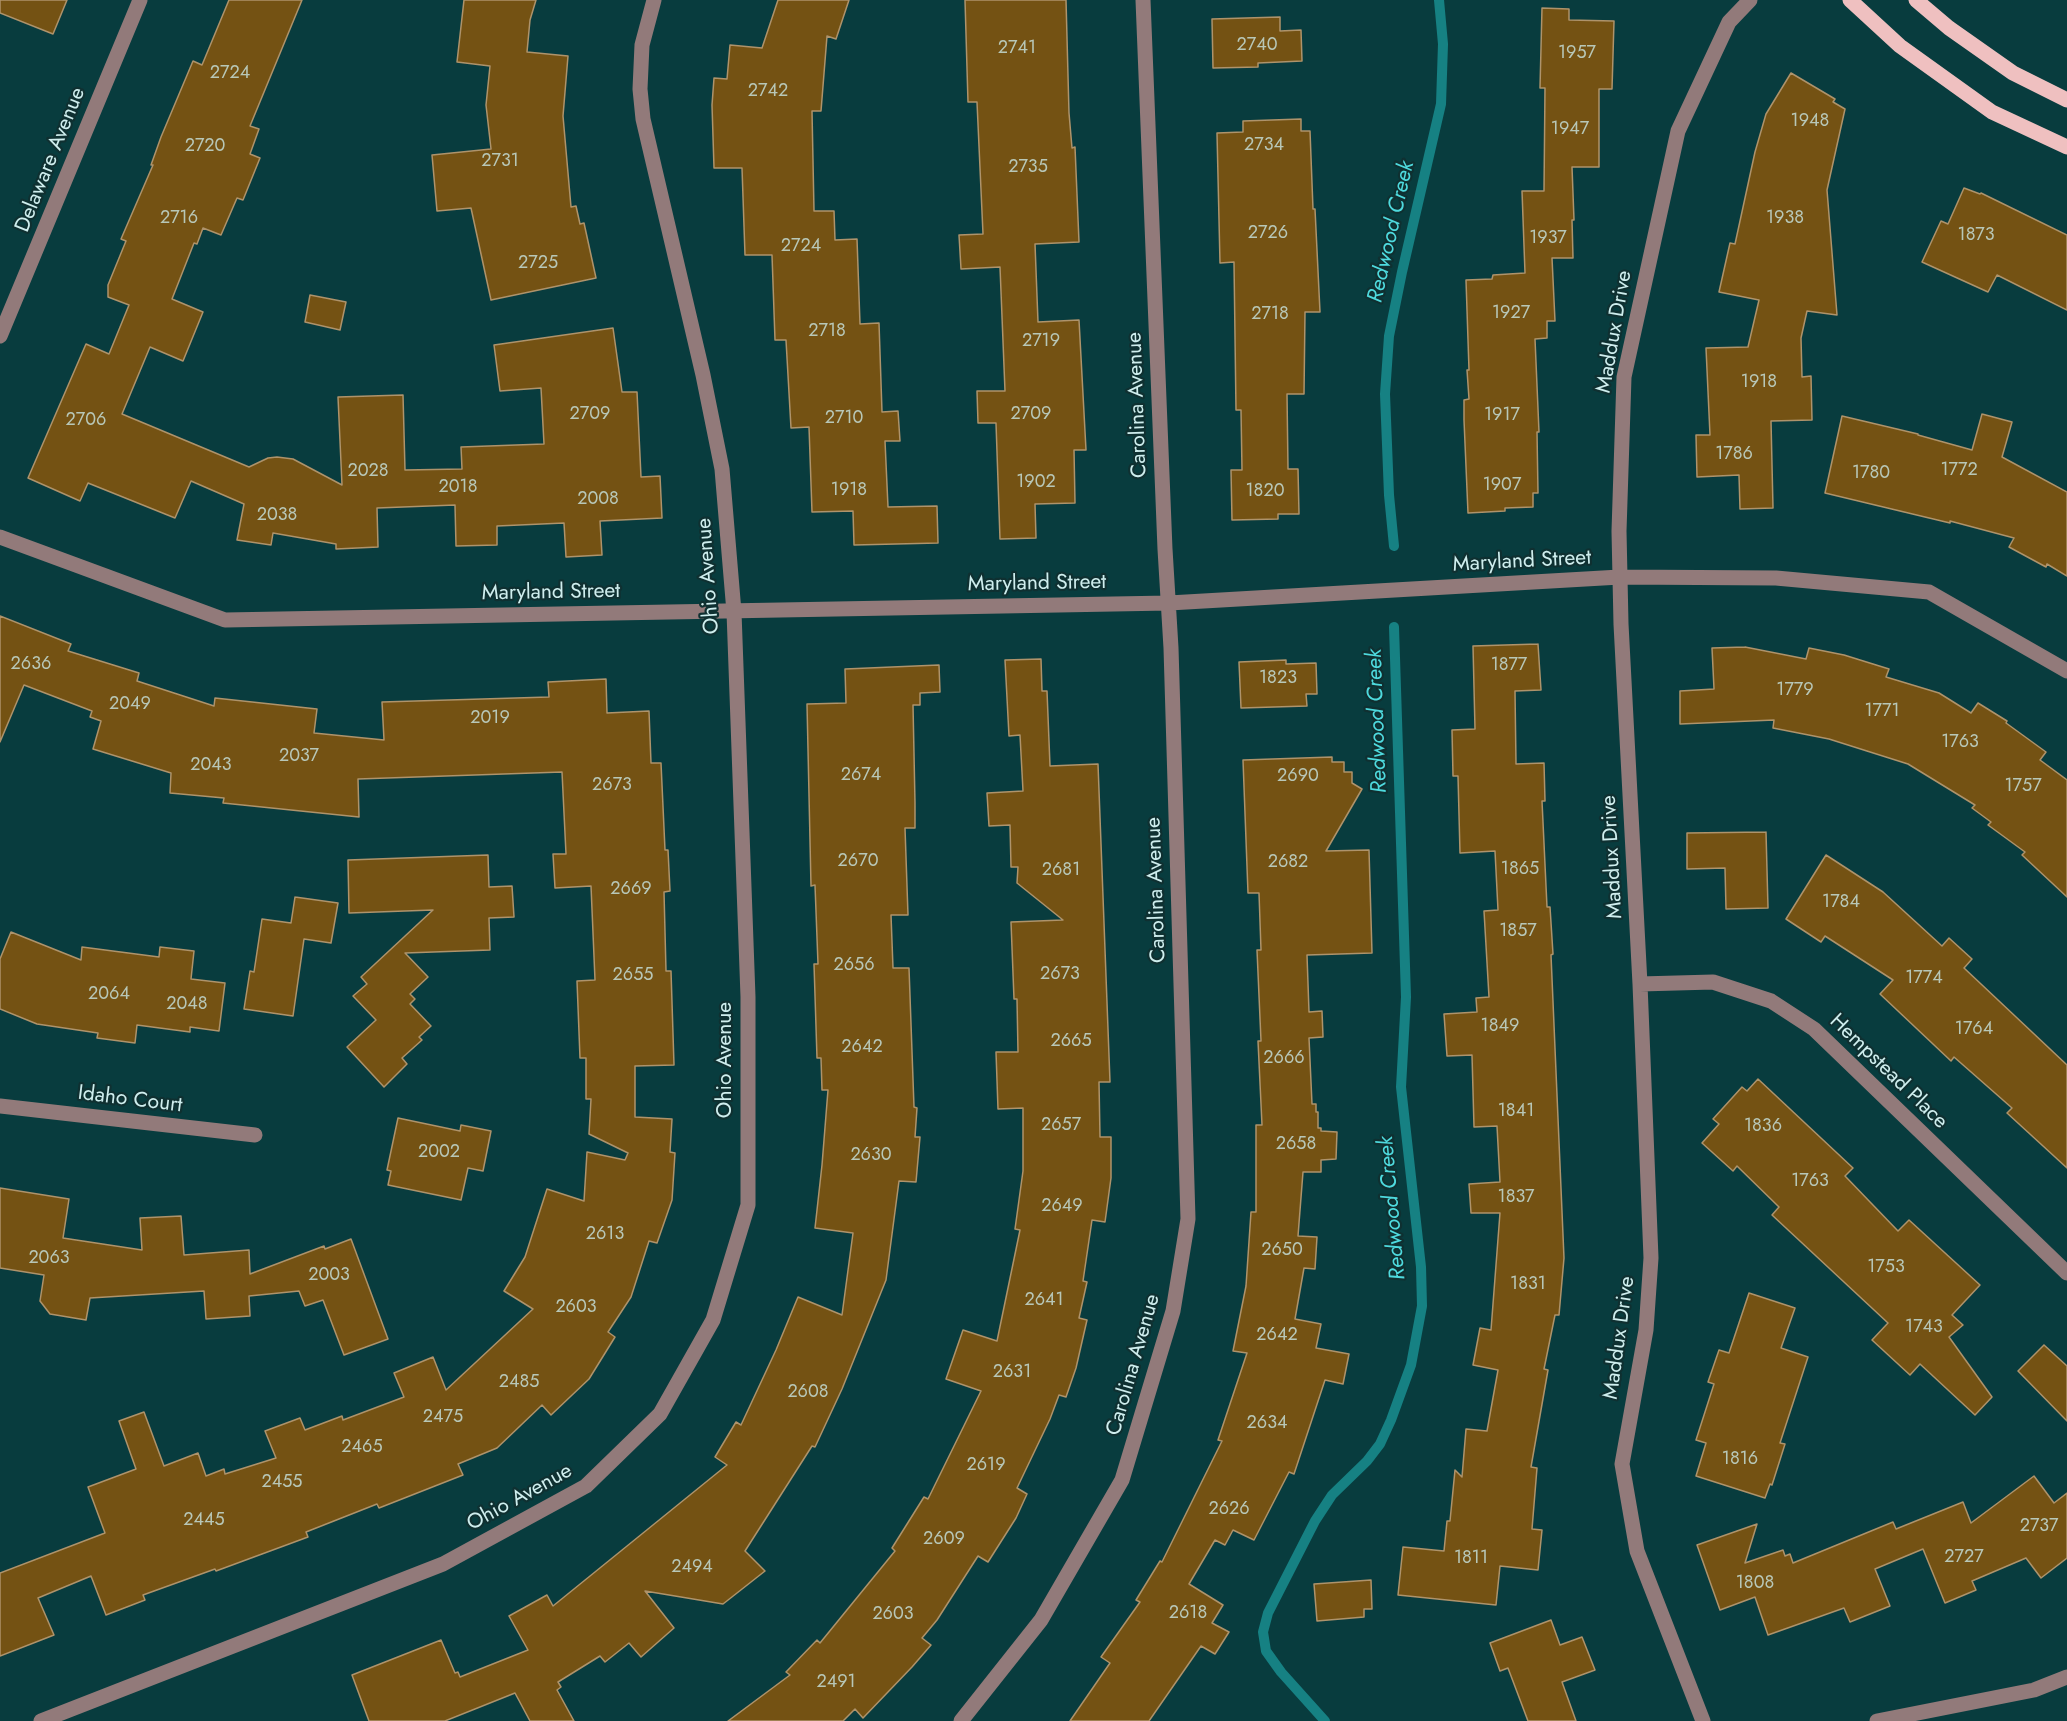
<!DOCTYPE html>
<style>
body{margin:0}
canvas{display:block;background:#083c3e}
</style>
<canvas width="2067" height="1721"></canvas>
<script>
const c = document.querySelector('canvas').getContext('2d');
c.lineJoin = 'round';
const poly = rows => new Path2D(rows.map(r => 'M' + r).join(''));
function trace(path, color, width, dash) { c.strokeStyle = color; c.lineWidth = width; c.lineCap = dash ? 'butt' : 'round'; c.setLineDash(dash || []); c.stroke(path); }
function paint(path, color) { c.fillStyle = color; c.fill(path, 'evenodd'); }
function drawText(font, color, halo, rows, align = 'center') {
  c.font = font + ' Jost,sans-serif'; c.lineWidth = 4.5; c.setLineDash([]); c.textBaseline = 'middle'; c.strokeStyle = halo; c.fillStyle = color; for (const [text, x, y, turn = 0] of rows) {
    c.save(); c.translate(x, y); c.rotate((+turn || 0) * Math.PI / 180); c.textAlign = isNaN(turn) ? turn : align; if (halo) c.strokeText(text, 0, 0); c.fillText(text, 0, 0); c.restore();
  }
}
trace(poly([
 [1394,546,1389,495,1385,394,1389,336,1402,272,1441,104,1443,44,1439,0],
 [1325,1721,1281,1672,1266,1651,1263,1632,1268,1613,1315,1521,1332,1495,1367,1461,1380,1444,1391,1420,1411,1365,1422,1306,1421,1267,1401,1087,1406,997,1394,627]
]), '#168183', 10);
const building = poly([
 [0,0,67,0,53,34,0,13,0,0],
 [229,0,302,0,250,126,259,129,250,154,260,158,243,200,237,198,221,235,203,228,197,244,194,243,172,299,203,312,183,361,150,347,122,414,249,467,268,458,277,457,293,459,342,485,338,397,403,395,405,470,462,469,461,447,544,444,541,388,500,391,494,345,613,328,622,392,637,392,641,477,660,476,662,518,600,521,602,555,566,557,564,523,497,526,497,545,456,546,455,505,377,508,378,547,336,549,336,544,273,533,271,545,237,540,244,504,191,481,175,518,88,483,80,501,28,478,86,344,109,354,129,305,108,297,108,285,126,241,121,239,153,165,151,165,161,137,193,61,202,65,229,0],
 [464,0,536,0,530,20,527,52,568,56,563,116,571,207,576,206,580,224,584,223,596,278,491,300,471,208,437,211,432,155,491,149,486,105,490,66,457,62,464,0],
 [778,0,849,0,836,39,827,36,821,111,812,111,814,211,834,211,835,240,857,239,860,324,879,323,882,412,898,411,900,441,885,441,888,507,937,506,938,543,854,545,853,511,812,512,809,427,791,428,786,340,775,340,772,255,745,255,742,168,714,168,712,105,714,78,727,79,730,45,762,48,778,0],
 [965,0,1066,0,1069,113,1072,148,1075,147,1079,242,1035,244,1038,322,1079,320,1086,450,1074,450,1075,503,1035,504,1036,538,1000,539,996,423,978,423,977,391,1005,391,1000,267,961,269,959,235,983,234,977,102,968,102,965,0],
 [1542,8,1569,9,1569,20,1614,21,1612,89,1599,89,1599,167,1572,167,1574,220,1572,220,1573,258,1552,258,1555,321,1547,321,1547,338,1535,339,1539,432,1537,432,1538,493,1533,493,1533,507,1505,508,1505,511,1468,513,1464,420,1464,400,1469,399,1467,370,1469,370,1466,280,1492,279,1493,275,1525,273,1522,191,1544,191,1545,88,1540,88,1542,8],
 [1280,17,1280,31,1301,30,1302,61,1258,63,1258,67,1213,68,1212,19,1280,17],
 [1791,73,1835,99,1833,102,1845,109,1827,190,1837,315,1807,311,1801,338,1802,377,1811,376,1812,420,1771,421,1773,508,1740,509,1739,475,1697,477,1696,435,1710,435,1706,348,1748,347,1759,300,1719,292,1730,243,1735,244,1755,152,1766,114,1791,73],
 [1301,119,1301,131,1310,131,1313,209,1315,209,1320,312,1305,312,1304,394,1287,394,1288,469,1298,469,1299,514,1278,514,1278,519,1232,520,1231,470,1242,470,1241,410,1236,410,1234,262,1220,263,1217,133,1243,132,1243,121,1301,119],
 [1964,188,1980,194,1981,193,2067,235,2067,310,1997,275,1988,292,1922,262,1941,221,1948,224,1964,188],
 [310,295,346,302,340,330,305,322,310,295],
 [1982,414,2012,422,2002,457,2067,492,2067,576,2047,564,2046,567,2009,547,2014,538,1950,521,1950,523,1825,493,1842,416,1918,434,1918,435,1972,450,1982,414],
 [0,616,71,644,68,651,139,673,137,681,214,706,215,698,317,709,314,733,384,740,382,702,549,697,548,682,606,679,607,713,649,711,651,763,661,763,665,850,668,850,670,891,664,892,666,971,671,971,674,1065,635,1066,635,1117,672,1119,670,1152,675,1153,672,1200,657,1243,649,1241,631,1297,608,1332,615,1337,589,1379,551,1415,542,1405,497,1448,458,1464,463,1475,379,1508,377,1504,306,1532,308,1537,216,1571,215,1569,143,1595,145,1600,106,1615,91,1576,38,1598,54,1635,0,1656,0,1573,105,1533,88,1487,136,1469,119,1421,144,1412,164,1466,198,1453,206,1476,224,1469,225,1474,276,1458,265,1431,300,1418,305,1430,342,1416,343,1420,404,1397,394,1373,433,1357,446,1390,533,1309,504,1291,525,1257,547,1189,584,1201,587,1152,625,1160,628,1153,589,1134,591,1099,586,1099,586,1058,580,1058,577,981,595,980,591,886,555,888,553,854,566,854,562,772,358,779,359,817,223,803,224,798,170,793,171,773,93,749,101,721,90,717,92,711,24,685,0,742,0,616],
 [1538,644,1541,690,1515,691,1516,764,1544,763,1545,801,1542,801,1547,907,1550,907,1553,954,1551,955,1564,1258,1559,1315,1555,1315,1544,1369,1548,1370,1531,1467,1537,1468,1532,1529,1542,1530,1538,1570,1500,1566,1496,1605,1398,1595,1403,1547,1444,1551,1447,1521,1450,1521,1455,1470,1462,1477,1466,1429,1487,1431,1498,1370,1473,1365,1480,1328,1491,1330,1500,1213,1471,1213,1469,1184,1500,1182,1497,1126,1474,1127,1472,1055,1447,1056,1444,1014,1477,1012,1476,998,1489,997,1484,911,1498,910,1495,851,1460,853,1458,776,1453,776,1452,730,1475,729,1473,646,1538,644],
 [1745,647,1806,659,1809,648,1844,655,1889,669,1886,677,1939,693,1971,713,1978,703,2007,721,2006,723,2046,752,2040,760,2067,780,2067,897,2022,855,2025,852,1988,825,1991,822,1972,808,1975,805,1908,764,1829,739,1773,728,1774,720,1680,724,1680,691,1714,689,1712,648,1745,647],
 [1041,659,1042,691,1047,691,1050,766,1098,764,1110,1082,1099,1082,1100,1137,1111,1137,1111,1178,1105,1222,1092,1220,1083,1281,1087,1282,1079,1318,1087,1320,1076,1368,1066,1397,1059,1395,1050,1419,1017,1488,1027,1494,1016,1518,988,1562,978,1556,937,1620,922,1638,931,1645,912,1667,863,1718,855,1709,843,1721,728,1721,790,1675,786,1672,817,1640,820,1643,895,1551,892,1548,924,1497,928,1499,981,1391,946,1379,963,1330,997,1341,1020,1230,1015,1229,1023,1171,1023,1108,998,1109,996,1052,1018,1052,1017,999,1014,999,1011,922,1063,920,1017,883,1018,867,1011,867,1010,825,989,826,987,793,1023,791,1020,735,1009,736,1005,660,1041,659],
 [1286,660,1286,664,1316,663,1317,694,1306,694,1307,706,1241,708,1239,662,1286,660],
 [939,665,940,692,920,693,920,705,913,705,915,803,915,828,905,828,908,915,891,915,893,968,909,968,914,1107,917,1108,915,1137,920,1137,916,1182,899,1181,886,1280,842,1389,815,1447,812,1446,745,1551,765,1571,723,1604,645,1591,674,1628,641,1657,629,1643,605,1662,600,1656,558,1682,561,1687,557,1690,574,1721,530,1721,515,1693,445,1721,369,1721,352,1675,441,1640,455,1673,458,1672,460,1677,528,1650,509,1616,547,1595,553,1606,727,1465,715,1457,736,1422,741,1425,776,1350,798,1297,842,1315,853,1233,815,1228,822,1165,828,1090,822,1090,821,1058,817,1058,814,964,818,964,815,885,811,886,807,704,846,703,845,669,939,665],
 [1332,757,1332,762,1344,762,1344,772,1352,772,1352,783,1362,789,1326,851,1369,850,1372,953,1307,955,1309,1012,1322,1011,1323,1037,1309,1038,1312,1104,1316,1104,1316,1112,1318,1112,1318,1128,1321,1128,1321,1131,1337,1132,1336,1159,1321,1160,1321,1172,1303,1172,1298,1236,1317,1237,1315,1269,1304,1268,1295,1319,1321,1324,1316,1348,1349,1354,1343,1384,1325,1380,1294,1474,1289,1472,1254,1540,1233,1530,1225,1545,1215,1540,1189,1584,1223,1605,1212,1623,1229,1632,1215,1654,1201,1646,1149,1721,1070,1721,1110,1663,1101,1657,1140,1602,1136,1600,1160,1561,1162,1562,1222,1441,1218,1440,1247,1353,1233,1351,1246,1286,1251,1212,1256,1212,1256,1125,1262,1125,1258,1041,1261,1041,1257,950,1261,950,1259,893,1248,893,1243,760,1332,757],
 [1766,832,1768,908,1726,909,1725,868,1687,869,1687,833,1766,832],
 [488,855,489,887,512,886,514,917,489,918,490,950,405,953,428,977,410,994,415,999,410,1004,431,1026,419,1037,422,1040,402,1058,407,1064,384,1087,347,1047,376,1020,353,996,367,984,361,977,433,910,349,913,348,860,488,855],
 [1826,855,1883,892,1942,946,1949,938,1972,959,1964,968,2067,1065,2067,1168,2007,1113,2012,1108,1954,1057,1951,1061,1880,994,1893,980,1825,936,1821,942,1786,919,1826,855],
 [295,897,338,903,331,943,304,939,293,1016,244,1009,250,971,254,972,262,919,291,923,295,897],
 [11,932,81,960,82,947,159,957,160,947,194,951,191,979,225,983,219,1031,190,1027,190,1032,137,1025,135,1043,97,1038,98,1033,37,1024,0,1009,0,959,11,932],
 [1758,1079,1853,1168,1845,1176,1898,1231,1909,1220,1980,1285,1952,1315,1963,1325,1949,1337,1992,1397,1975,1415,1920,1364,1910,1375,1872,1340,1888,1323,1772,1215,1779,1207,1737,1166,1733,1171,1702,1143,1719,1124,1713,1119,1742,1087,1747,1091,1758,1079],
 [398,1118,460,1131,461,1125,491,1131,483,1171,468,1168,461,1200,388,1185,391,1171,387,1170,398,1118],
 [0,1188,69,1199,63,1238,142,1250,140,1218,181,1216,184,1255,249,1250,250,1274,324,1246,325,1249,351,1239,388,1339,344,1355,323,1300,305,1306,299,1291,249,1296,250,1316,206,1319,204,1291,90,1298,86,1320,50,1314,40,1301,44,1275,0,1268,0,1188],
 [1749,1293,1795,1308,1781,1348,1808,1357,1780,1443,1785,1444,1772,1485,1770,1484,1765,1498,1696,1476,1706,1443,1696,1440,1714,1384,1708,1382,1719,1350,1729,1353,1749,1293],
 [2044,1345,2067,1366,2067,1421,2018,1371,2044,1345],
 [2034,1476,2054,1503,2067,1493,2067,1558,2041,1578,2026,1558,1972,1581,1976,1590,1945,1603,1923,1549,1875,1569,1890,1606,1850,1622,1844,1608,1768,1635,1755,1597,1720,1610,1697,1545,1757,1524,1745,1563,1783,1550,1785,1556,1790,1554,1793,1563,1893,1522,1896,1529,1963,1502,1971,1523,2034,1476],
 [1371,1580,1372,1609,1364,1609,1364,1617,1317,1621,1314,1584,1371,1580],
 [1551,1620,1560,1645,1582,1637,1595,1670,1562,1682,1576,1721,1528,1721,1508,1668,1500,1671,1490,1643,1551,1620]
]);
paint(building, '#745213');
trace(building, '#ae936b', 1.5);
trace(poly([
 [0,336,140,0],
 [0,537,225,620,1169,603,1620,577,1776,578,1929,592,2067,671],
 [1640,984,1713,982,1771,1001,1814,1029,2067,1273],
 [0,1106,255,1135],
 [41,1721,443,1564,586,1486,660,1414,713,1320,748,1205,748,997,734,612,722,469,703,375,643,119,640,89,642,45,654,0],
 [961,1721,1041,1620,1122,1480,1173,1311,1188,1219,1171,648,1165,549,1143,0],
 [1703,1721,1637,1551,1622,1464,1646,1330,1651,1258,1640,984,1621,624,1619,531,1624,377,1678,131,1729,22,1750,0],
 [1877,1721,2034,1690,2067,1677]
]), '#927a7a', 15);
trace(poly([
 [1850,0,1900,46,1992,112,2067,147],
 [1916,0,1949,28,2013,73,2067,100]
]), '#efc0c0', 15);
drawText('18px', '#b8c7b7', null, [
 ["2740",1257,46],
 ["2741",1017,49],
 ["1957",1577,54],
 ["2724",230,74],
 ["2742",768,92],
 ["1948",1810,122],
 ["1947",1570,130],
 ["2734",1264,146],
 ["2720",205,147],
 ["2731",500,162],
 ["2735",1028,168],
 ["2716",179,219],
 ["1938",1785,219],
 ["2726",1268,234],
 ["1873",1976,236],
 ["1937",1548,239],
 ["2724",801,247],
 ["2725",538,264],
 ["1927",1511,314],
 ["2718",1270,315],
 ["2718",827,332],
 ["2719",1041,342],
 ["1918",1759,383],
 ["2709",590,415],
 ["2709",1031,415],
 ["1917",1502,416],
 ["2710",844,419],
 ["2706",86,421],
 ["1786",1734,455],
 ["1772",1959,471],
 ["2028",368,472],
 ["1780",1871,474],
 ["1902",1036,483],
 ["1907",1502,486],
 ["2018",458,488],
 ["1918",849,491],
 ["1820",1265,492],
 ["2008",598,500],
 ["2038",277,516],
 ["2636",31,665],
 ["1877",1509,666],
 ["1823",1278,679],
 ["1779",1795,691],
 ["2049",130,705],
 ["1771",1882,712],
 ["2019",490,719],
 ["1763",1960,743],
 ["2037",299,757],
 ["2043",211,766],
 ["2674",861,776],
 ["2690",1298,777],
 ["2673",612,786],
 ["1757",2023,787],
 ["2670",858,862],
 ["2682",1288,863],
 ["1865",1520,870],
 ["2681",1061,871],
 ["2669",631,890],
 ["1784",1841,903],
 ["1857",1518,932],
 ["2656",854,966],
 ["2673",1060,975],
 ["2655",633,976],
 ["1774",1924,979],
 ["2064",109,995],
 ["2048",187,1005],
 ["1849",1500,1027],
 ["1764",1974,1030],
 ["2665",1071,1042],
 ["2642",862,1048],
 ["2666",1284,1059],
 ["1841",1516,1112],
 ["2657",1061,1126],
 ["1836",1763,1127],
 ["2658",1296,1145],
 ["2002",439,1153],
 ["2630",871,1156],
 ["1763",1810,1182],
 ["1837",1516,1198],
 ["2649",1062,1207],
 ["2613",605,1235],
 ["2650",1282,1251],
 ["2063",49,1259],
 ["1753",1886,1268],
 ["2003",329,1276],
 ["1831",1528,1285],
 ["2641",1044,1301],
 ["2603",576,1308],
 ["1743",1924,1328],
 ["2642",1277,1336],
 ["2631",1012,1373],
 ["2485",519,1383],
 ["2608",808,1393],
 ["2475",443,1418],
 ["2634",1267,1424],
 ["2465",362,1448],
 ["1816",1740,1460],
 ["2619",986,1466],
 ["2455",282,1483],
 ["2626",1229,1510],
 ["2445",204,1521],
 ["2737",2039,1527],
 ["2609",944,1540],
 ["2727",1964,1558],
 ["1811",1471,1559],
 ["2494",692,1568],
 ["1808",1755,1584],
 ["2618",1188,1614],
 ["2603",893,1615],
 ["2491",836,1683]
]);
drawText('21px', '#cfeeee', '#0f3031', [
 ["Delaware Avenue",51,160,-68],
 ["Maddux Drive",1615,332,-80],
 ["Carolina Avenue",1138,405,-92],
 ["Maryland Street",1522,562,-3],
 ["Ohio Avenue",709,576,-94],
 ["Maryland Street",1037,584,-1],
 ["Maryland Street",551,593,-1],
 ["Maddux Drive",1613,857,-93],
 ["Carolina Avenue",1157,890,-92],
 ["Ohio Avenue",726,1060,-90],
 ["Hempstead Place",1888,1072,44],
 ["Idaho Court",130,1100,7],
 ["Maddux Drive",1620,1338,-82],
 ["Carolina Avenue",1134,1365,-74],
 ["Ohio Avenue",520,1498,-29]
]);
drawText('italic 22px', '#4edade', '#0f3031', [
 ["Redwood Creek",1392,232,-77],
 ["Redwood Creek",1378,721,-92],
 ["Redwood Creek",1393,1208,-95]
]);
</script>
